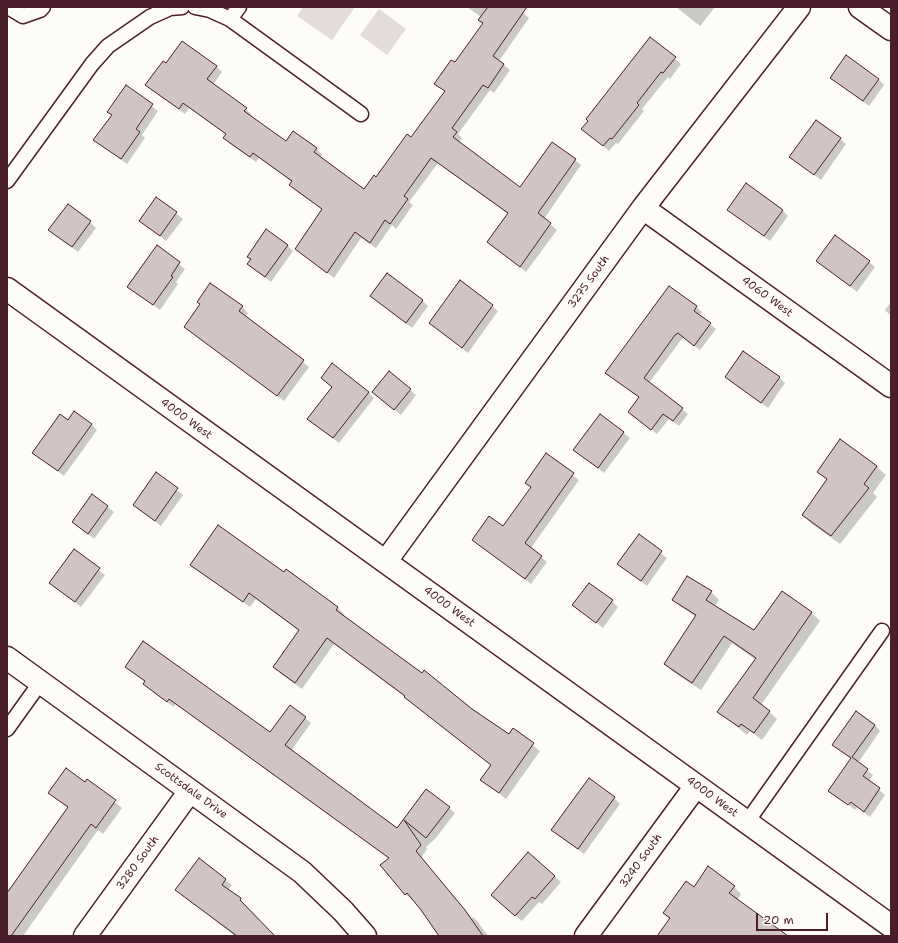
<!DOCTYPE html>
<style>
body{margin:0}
#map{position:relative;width:898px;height:943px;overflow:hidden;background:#fdfcf7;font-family:"Shantell Sans",sans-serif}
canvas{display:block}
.frame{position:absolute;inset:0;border:8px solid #4a1f2b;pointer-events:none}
.scale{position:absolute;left:756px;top:913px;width:72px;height:18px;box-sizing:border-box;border:2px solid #4a1f2b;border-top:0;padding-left:5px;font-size:12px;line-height:14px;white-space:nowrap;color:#4a1f2b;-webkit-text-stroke:3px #fdfcf7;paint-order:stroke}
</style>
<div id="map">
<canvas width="898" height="943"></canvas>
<div class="frame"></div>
<div class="scale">20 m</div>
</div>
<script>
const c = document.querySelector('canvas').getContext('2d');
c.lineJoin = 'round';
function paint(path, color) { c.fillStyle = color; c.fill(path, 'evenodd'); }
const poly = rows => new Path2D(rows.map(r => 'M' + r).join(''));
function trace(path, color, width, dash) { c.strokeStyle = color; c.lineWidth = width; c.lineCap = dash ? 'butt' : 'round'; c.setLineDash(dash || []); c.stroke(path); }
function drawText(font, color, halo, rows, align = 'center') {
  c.font = font + ' "Shantell Sans",sans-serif'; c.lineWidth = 4; c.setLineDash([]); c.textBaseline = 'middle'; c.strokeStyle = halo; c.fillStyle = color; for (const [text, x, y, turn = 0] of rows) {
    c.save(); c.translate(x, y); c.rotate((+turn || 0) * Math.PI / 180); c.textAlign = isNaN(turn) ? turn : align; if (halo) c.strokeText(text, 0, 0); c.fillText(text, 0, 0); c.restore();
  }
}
paint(poly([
 [303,7,355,7,332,40,297,16],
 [379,9,406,29,387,55,360,35]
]), '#e3dcda');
paint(poly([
 [467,7,516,7,529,18,499,61,510,70,494,93,490,90,458,134,462,138,459,143,521,188,575,160,581,165,544,219,557,230,526,272,488,242,508,214,438,163,409,202,413,205,396,229,392,225,376,248,361,238,334,278,296,249,323,210,296,191,291,185,292,182,259,158,256,162,230,144,224,138,227,135,189,108,185,114,147,85,166,65,216,66,222,72,213,85,246,109,252,115,250,117,286,142,293,133,317,149,322,155,320,158,365,190,412,138,445,92,436,84,456,64,484,24,480,20,481,17],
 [676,7,715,7,700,26],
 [650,38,681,64,670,79,668,77,642,109,644,111,618,144,616,143,609,151,583,129],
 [831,78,878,79,884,85,869,106],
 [126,87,158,111,142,135,145,138,127,164,95,140,112,115],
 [840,139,846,144,821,180,791,157],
 [156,198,183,219,166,241,140,220],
 [728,210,782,210,788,216,770,241],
 [90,222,96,228,78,252,49,230],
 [287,245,293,251,271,282,248,264,251,260,248,257],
 [157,246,185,269,176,282,178,284,160,310,128,286],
 [817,261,869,262,875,267,857,292],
 [669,287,696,307,702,312,699,316,716,329,700,350,684,338,681,340,649,383,688,414,679,426,669,419,657,434,629,412,640,398,606,373],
 [371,296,422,300,428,306,412,328],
 [891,302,891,316,885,310],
 [492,306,498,311,468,353,430,323],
 [242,307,248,313,245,317,309,367,284,401,185,327],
 [389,373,416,395,401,415,378,396],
 [726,377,779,377,785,383,768,408],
 [322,378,368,392,374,398,339,443,314,424,333,387],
 [600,415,630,438,604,473,575,450],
 [91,424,97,430,64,476,33,453],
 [841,440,877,467,886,475,873,493,877,497,840,544,812,524,803,515,828,481,818,472],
 [546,455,579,480,531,548,547,562,531,584,473,540,503,528,532,488,527,483],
 [156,474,183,495,161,526,134,505],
 [92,495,114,512,94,539,73,521],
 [639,536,667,558,647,586,619,564],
 [74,550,105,575,81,607,50,583],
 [191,565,285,573,338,608,344,614,343,616,509,736,513,730,540,751,506,799,482,779,492,766,405,697,334,644,302,689,281,674,274,667,299,631,256,599,250,607,198,571],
 [711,592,719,600,715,606,754,632,782,592,812,613,820,621,761,705,777,719,762,740,750,731,747,735,719,712,756,660,732,643,701,690,673,672,665,664,696,617,681,607,673,600],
 [612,601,618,607,603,628,574,605],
 [126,667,270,733,305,718,311,723,291,751,398,829,427,790,455,813,435,839,426,847,427,849,421,858,471,919,473,917,478,922,488,936,440,936,413,899,412,900,406,894,390,859,175,704,174,707,150,690,144,684,145,682],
 [875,725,880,731,858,763,873,775,869,781,885,795,870,817,857,807,855,810,829,790,852,759,834,744],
 [87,780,122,808,103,834,98,830,23,936,7,936,7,895,68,808,49,793,85,783],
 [614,798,620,804,584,854,552,830],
 [528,853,561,882,542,904,539,902,522,921,498,900],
 [199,860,232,885,228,890,240,899,274,936,235,936,183,895],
 [734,887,741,894,737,900,786,936,658,936,670,919,664,913,694,888]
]), '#0003');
const building = poly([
 [488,7,527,7,493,56,504,64,488,88,483,85,452,128,457,132,453,137,520,187,552,142,576,159,538,213,551,223,520,267,487,242,508,213,431,158,404,196,408,199,390,224,385,220,370,243,355,232,327,273,295,249,322,209,289,185,292,181,253,153,250,157,223,138,226,134,183,103,179,109,145,85,163,61,166,63,182,41,217,66,207,79,247,108,244,111,286,141,293,131,317,148,314,152,364,189,374,175,376,177,407,134,411,137,445,91,434,84,451,60,455,62,483,23,478,20,488,7],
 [650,37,676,57,663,73,661,72,637,103,639,105,612,139,610,138,603,146,581,129,588,121,586,119,650,37],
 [846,55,879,79,863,101,830,78,846,55],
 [126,85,153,104,136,129,140,132,121,159,93,140,112,115,107,112,126,85],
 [816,120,841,138,814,175,789,157,816,120],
 [746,183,783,210,764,236,727,210,746,183],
 [156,197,177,212,160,236,139,221,156,197],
 [68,204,91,221,72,247,48,230,68,204],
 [266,229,288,245,265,277,247,264,251,259,247,257,266,229],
 [835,235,870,261,850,286,816,261,835,235],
 [157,245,180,262,171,276,173,277,153,305,127,287,157,245],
 [387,273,423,300,406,323,370,296,387,273],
 [460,280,493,305,462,348,429,323,460,280],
 [210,283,243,306,239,311,304,360,277,396,184,327,200,304,197,302,210,283],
 [669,286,697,306,694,311,711,323,694,346,678,333,675,335,644,378,683,408,673,421,663,414,651,430,628,412,639,397,605,373,669,286],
 [743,351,780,377,761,403,725,377,743,351],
 [332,363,369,392,333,438,307,419,332,387,321,378,332,363],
 [389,371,411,389,394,410,372,392,389,371],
 [74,411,92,424,58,471,32,453,60,414,68,420,74,411],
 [600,414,624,432,598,468,573,450,600,414],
 [840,439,877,466,864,484,869,488,831,536,802,515,827,479,817,472,840,439],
 [546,453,574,473,525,543,542,556,525,579,472,540,489,516,503,526,531,487,525,483,546,453],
 [156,472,178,488,155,521,133,505,156,472],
 [92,494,108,506,88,534,72,522,92,494],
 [218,525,284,572,286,569,338,607,336,610,422,673,424,670,472,709,509,734,513,728,534,743,499,793,480,780,491,765,404,697,405,696,327,638,295,683,273,667,299,630,249,593,243,602,190,565,218,525],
 [639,534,662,551,641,581,617,564,639,534],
 [74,549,100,568,75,602,49,583,74,549],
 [687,576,712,591,706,600,754,630,782,591,812,612,753,698,770,711,754,733,741,724,739,727,717,712,756,658,724,636,692,683,664,664,696,615,672,600,687,576],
 [589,583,613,600,596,623,572,605,589,583],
 [143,641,270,732,290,705,306,717,285,745,397,828,426,789,450,807,426,838,404,820,421,845,416,851,465,910,483,936,439,936,421,910,407,893,405,895,380,865,389,858,169,699,167,702,143,684,145,681,125,667,143,641],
 [856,711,875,725,852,757,868,769,863,776,880,788,864,812,851,802,848,805,828,791,851,758,832,745,856,711],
 [66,768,85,782,87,779,116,800,96,828,91,824,11,936,7,936,7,893,68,807,48,793,66,768],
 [589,778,615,797,578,849,551,830,589,778],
 [528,852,555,876,535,899,532,897,515,916,491,895,528,852],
 [199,858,226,879,222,885,241,898,240,900,275,936,237,936,175,890,199,858],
 [708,866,735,886,729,893,788,936,657,936,670,918,663,913,686,881,694,887,708,866]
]);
paint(building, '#d0c5c4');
trace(building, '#4a1f2b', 1);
const service = poly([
 [8,7,23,16,40,10,43,7],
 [195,7,210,10,230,19,361,114],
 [230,19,239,7],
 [7,181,92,64,108,46,150,17,170,8,182,7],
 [7,729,40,683],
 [747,822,882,631]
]);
const minor = poly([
 [860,7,891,29],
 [643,208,891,386],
 [386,561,643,208,799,7],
 [7,658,302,872,343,911,365,936],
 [85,936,190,791],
 [586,936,696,786]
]);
const tertiary = poly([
 [7,289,891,926]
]);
trace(service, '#4a1f2b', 17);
trace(minor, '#4a1f2b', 25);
trace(tertiary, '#4a1f2b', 25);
trace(service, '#fdfcf7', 14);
trace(minor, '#fdfcf7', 22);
trace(tertiary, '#fdfcf7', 22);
drawText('11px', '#4a1f2b', '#fdfcf7', [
 ["3275 South",589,282,-54],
 ["4060 West",767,297,36],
 ["4000 West",186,419,36],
 ["4000 West",449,607,36],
 ["Scottsdale Drive",191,791,36],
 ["4000 West",712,797,36],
 ["3240 South",641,861,-54],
 ["3280 South",138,863,-54]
]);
</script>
